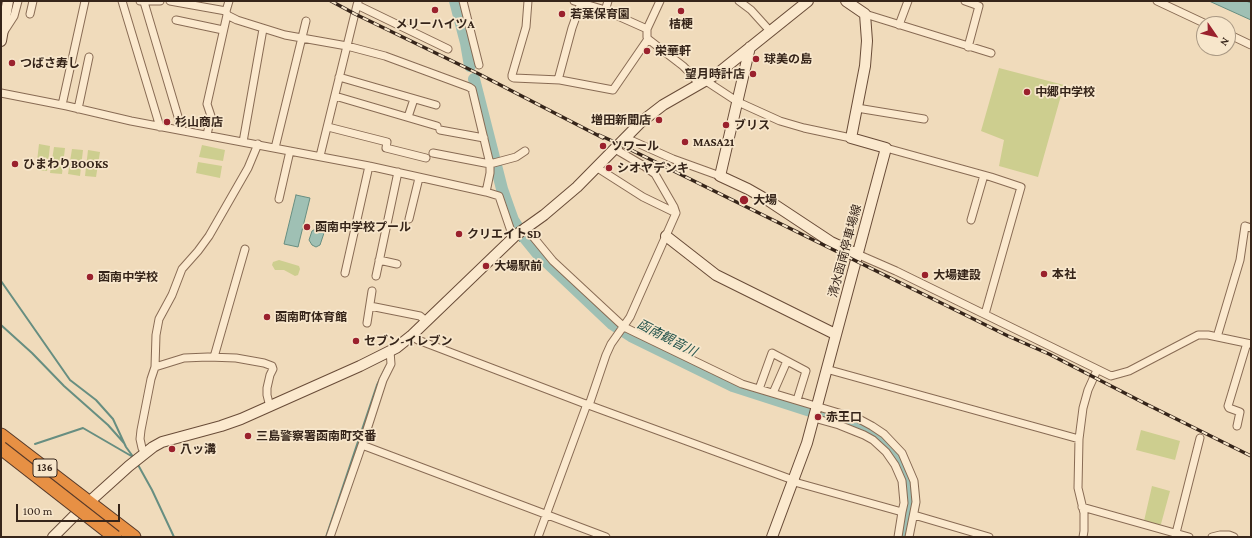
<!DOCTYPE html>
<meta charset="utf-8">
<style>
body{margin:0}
#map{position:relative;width:1252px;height:538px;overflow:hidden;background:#f0dbbb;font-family:"Crimson Pro",serif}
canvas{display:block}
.frame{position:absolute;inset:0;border:2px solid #36251a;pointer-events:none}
.north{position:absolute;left:1196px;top:16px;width:40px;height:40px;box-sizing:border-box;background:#f7e6cb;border:1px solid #aa9984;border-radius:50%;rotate:124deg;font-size:11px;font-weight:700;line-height:16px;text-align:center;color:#36251a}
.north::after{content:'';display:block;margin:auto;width:14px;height:18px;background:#9a212d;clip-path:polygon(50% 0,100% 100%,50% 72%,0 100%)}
.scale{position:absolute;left:16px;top:504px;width:104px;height:18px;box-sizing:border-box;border:2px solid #36251a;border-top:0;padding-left:5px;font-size:12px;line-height:14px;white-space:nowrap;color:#36251a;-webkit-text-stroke:3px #f7e6cb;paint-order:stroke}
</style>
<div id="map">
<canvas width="1252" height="538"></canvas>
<div class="frame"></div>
<div class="north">N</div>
<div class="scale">100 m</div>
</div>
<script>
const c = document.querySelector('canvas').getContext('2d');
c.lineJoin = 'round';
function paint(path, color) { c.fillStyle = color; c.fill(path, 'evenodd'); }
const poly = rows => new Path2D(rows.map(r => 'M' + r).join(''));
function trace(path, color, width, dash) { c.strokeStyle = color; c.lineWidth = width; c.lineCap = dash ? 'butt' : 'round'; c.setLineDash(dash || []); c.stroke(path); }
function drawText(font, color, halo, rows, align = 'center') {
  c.font = font + ' "Crimson Pro","Noto Sans JP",serif'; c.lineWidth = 3.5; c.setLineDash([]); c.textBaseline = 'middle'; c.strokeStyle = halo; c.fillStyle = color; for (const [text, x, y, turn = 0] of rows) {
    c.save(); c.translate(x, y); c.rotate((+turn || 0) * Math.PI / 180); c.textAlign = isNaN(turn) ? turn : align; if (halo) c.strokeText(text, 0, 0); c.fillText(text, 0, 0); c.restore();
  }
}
paint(poly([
 [999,68,1064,85,1038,177,999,166,1004,140,981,131],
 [39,144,50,146,47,171,36,170],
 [202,145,225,150,223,161,199,157],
 [54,147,65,148,62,174,50,173],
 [72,149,83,150,80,176,68,174],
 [88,150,100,152,96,177,85,176],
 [198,162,222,166,220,178,196,173],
 [279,260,299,266,300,269,298,275,295,276,284,270,275,270,272,265,273,262],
 [1141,430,1180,441,1175,460,1136,450],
 [1152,486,1170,491,1161,524,1159,525,1144,521]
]), '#cdce8f');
const water = poly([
 [1209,1,1246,1,1251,3,1251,20,1209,1],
 [296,195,310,198,298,247,284,244,296,195],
 [317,228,321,229,324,233,320,245,316,247,312,245,309,240,312,231,317,228]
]);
paint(water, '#9fc0b4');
trace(water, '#678e81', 1);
trace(poly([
 [520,241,524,237],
 [1,281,70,380,96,400,113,419,126,447,134,458],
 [1,325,32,353,64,386,108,425,124,443],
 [35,444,83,428,133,457],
 [137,463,152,490,174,537],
 [326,537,377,385,386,367]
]), '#678e81', 2);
trace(poly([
 [455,1,466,43,470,66],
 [474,79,502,189,509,209,513,220,524,237,537,253,612,324,631,336,733,386,860,427,878,438,892,450,901,463,908,485,909,506,903,537]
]), '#9fc0b4', 12);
const street = poly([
 [122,1,160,127],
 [140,1,160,1],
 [170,1,226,11,227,15,237,20,285,35,347,46,385,56,469,87,472,89,490,164,490,173,486,192,499,196,513,237],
 [463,1,479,65],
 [528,1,526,27,512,75,512,77,514,78,560,80,613,90,648,39],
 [574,1,602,9,647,29],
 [660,1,647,29,647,37,648,39,683,66,691,74,699,84],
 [739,1,751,10,770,31],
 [965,1,979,6,968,47],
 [1157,1,1206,24],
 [144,2,182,130],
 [358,2,357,5,448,49],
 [226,11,229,1],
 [605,11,608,1],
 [30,14,33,1],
 [865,14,991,53],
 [176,20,223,30],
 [899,25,908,1],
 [3,33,14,16,18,1],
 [1228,34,1251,45],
 [339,77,436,105],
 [558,80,572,28,581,3],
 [706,81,738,102,780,121,804,128,851,138],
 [1,93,67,106,131,121,369,166,486,192],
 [335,96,437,126],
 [62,105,85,1],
 [857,108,924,119],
 [78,109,89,57],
 [408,117,414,99],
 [328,127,387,142,386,148,426,158],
 [440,130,484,138],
 [207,135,211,116,207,104,227,15],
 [626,138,673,159,720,176],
 [243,142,263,29],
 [275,148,306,21],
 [886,148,991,177,1021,187,985,314],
 [433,153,490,164,516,157,525,151],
 [320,156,357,5],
 [596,167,643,197,676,213],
 [279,199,290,151],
 [409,219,419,178],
 [971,220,984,175],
 [525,227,553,261,624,327,742,384,859,419,872,426,884,434,902,453,914,481,916,502,909,537],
 [857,254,896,271,1111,376,1129,371,1198,335,1208,335,1251,344],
 [379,260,397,264],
 [345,273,369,166],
 [376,276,398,172],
 [370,306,420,316,426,321],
 [367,323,372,291],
 [411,336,418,340,583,403,793,480,798,483,902,512,898,537],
 [1217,337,1240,260,1245,226,1251,228],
 [390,351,391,364,383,380,362,445,606,537],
 [214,357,245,249],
 [155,367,184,358,208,357,236,358,264,363,272,366,273,369,270,375,267,388,267,395,270,407],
 [826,369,1079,439],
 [759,389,772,353,806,371,797,400],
 [773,393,787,361],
 [589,405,606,355,611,344,630,317,676,213,674,207,655,174,644,166,615,149],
 [814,418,839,425,864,435,873,440,886,452,895,465,902,481,904,503,902,512],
 [1237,426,1240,412,1229,408,1228,406,1247,343],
 [145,454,142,448,140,439,141,430,151,379,155,367,156,335,159,319,172,295,182,269,198,251,209,236,248,168,258,144],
 [1082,507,1189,537],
 [914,515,989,537],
 [1176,533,1200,438],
 [330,537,362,445],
 [538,537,587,404],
 [1083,537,1084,531,1084,513,1078,488,1079,439,1083,408,1088,390,1097,370],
 [1212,537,1220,535,1229,535,1234,537]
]);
const secondary = poly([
 [1,41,8,1],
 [750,47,720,176,748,189,769,201,831,242,857,254],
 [666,236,716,275,835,334],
 [53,537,78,512,129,466,153,447,162,442,221,426,241,419,360,366,396,348,411,336,516,235,544,215,577,187,641,122,663,105,717,74,808,1],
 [772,537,807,443,886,148,851,138,865,66,867,41,865,14,846,1]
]);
const highway = poly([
 [1,435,134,537]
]);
trace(street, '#886b54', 9);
trace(secondary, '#694c38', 12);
trace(highway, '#553929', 15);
trace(street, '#fbe9ce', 7);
trace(secondary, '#fbe9ce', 10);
trace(highway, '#e79044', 13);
const rail = poly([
 [331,1,355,14,479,74,603,138],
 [599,135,619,144,1008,336,1049,354,1144,403,1251,456]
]);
trace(rail, '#36251a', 3.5);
trace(rail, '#f7e6cb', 2, [6]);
const highwayBridge = poly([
 [1,448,115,537]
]);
trace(highwayBridge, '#553929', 15, []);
trace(highwayBridge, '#e79044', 13);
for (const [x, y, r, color] of [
 [435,10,4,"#9a212d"],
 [681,11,4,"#9a212d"],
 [562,14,4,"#9a212d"],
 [647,51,4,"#9a212d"],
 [756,59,4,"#9a212d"],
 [12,63,4,"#9a212d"],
 [753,74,4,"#9a212d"],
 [1027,92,4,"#9a212d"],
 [659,120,4,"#9a212d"],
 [167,122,4,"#9a212d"],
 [726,125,4,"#9a212d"],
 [685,142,4,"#9a212d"],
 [603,146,4,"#9a212d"],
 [15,164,4,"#9a212d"],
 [609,168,4,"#9a212d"],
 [744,200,5,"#9a212d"],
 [307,227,4,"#9a212d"],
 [459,234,4,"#9a212d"],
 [486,266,4,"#9a212d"],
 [1044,274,4,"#9a212d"],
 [925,275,4,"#9a212d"],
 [90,277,4,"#9a212d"],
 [267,317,4,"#9a212d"],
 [356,341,4,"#9a212d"],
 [818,417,4,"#9a212d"],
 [248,436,4,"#9a212d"],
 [172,449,4,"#9a212d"]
]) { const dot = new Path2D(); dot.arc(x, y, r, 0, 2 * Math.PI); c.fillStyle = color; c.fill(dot); trace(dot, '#f7e6cb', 1.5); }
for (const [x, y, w] of [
 [45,468,24]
]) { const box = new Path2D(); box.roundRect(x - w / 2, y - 9, w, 18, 3); c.fillStyle = '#f7e6cb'; c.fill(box); trace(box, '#36251a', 1); }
drawText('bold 11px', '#36251a', null, [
 ["136",45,468]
]);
drawText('bold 12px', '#36251a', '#f7e6cb', [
 ["若葉保育園",570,14],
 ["メリーハイツA",435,24,"center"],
 ["桔梗",681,24,"center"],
 ["栄華軒",655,51],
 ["球美の島",764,59],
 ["つばさ寿し",20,63],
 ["望月時計店",745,74,"right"],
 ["中郷中学校",1035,92],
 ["増田新聞店",651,120,"right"],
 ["杉山商店",175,122],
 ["ブリス",734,125],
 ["MASA21",693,142],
 ["ソワール",611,146],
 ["ひまわりBOOKS",23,164],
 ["シオヤデンキ",617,168],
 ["大場",753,200],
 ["函南中学校プール",315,227],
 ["クリエイトSD",467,234],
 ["大場駅前",494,266],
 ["本社",1052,274],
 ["大場建設",933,275],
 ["函南中学校",98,277],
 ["函南町体育館",275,317],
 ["セブン-イレブン",364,341],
 ["赤王口",826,417],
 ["三島警察署函南町交番",256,436],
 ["八ッ溝",180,449]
], 'left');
drawText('12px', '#36251a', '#f7e6cb', [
 ["清水函南停車場線",845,251,-75]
]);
drawText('italic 13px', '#28574f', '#f7e6cb', [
 ["函南観音川",667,338,27]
]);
</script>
